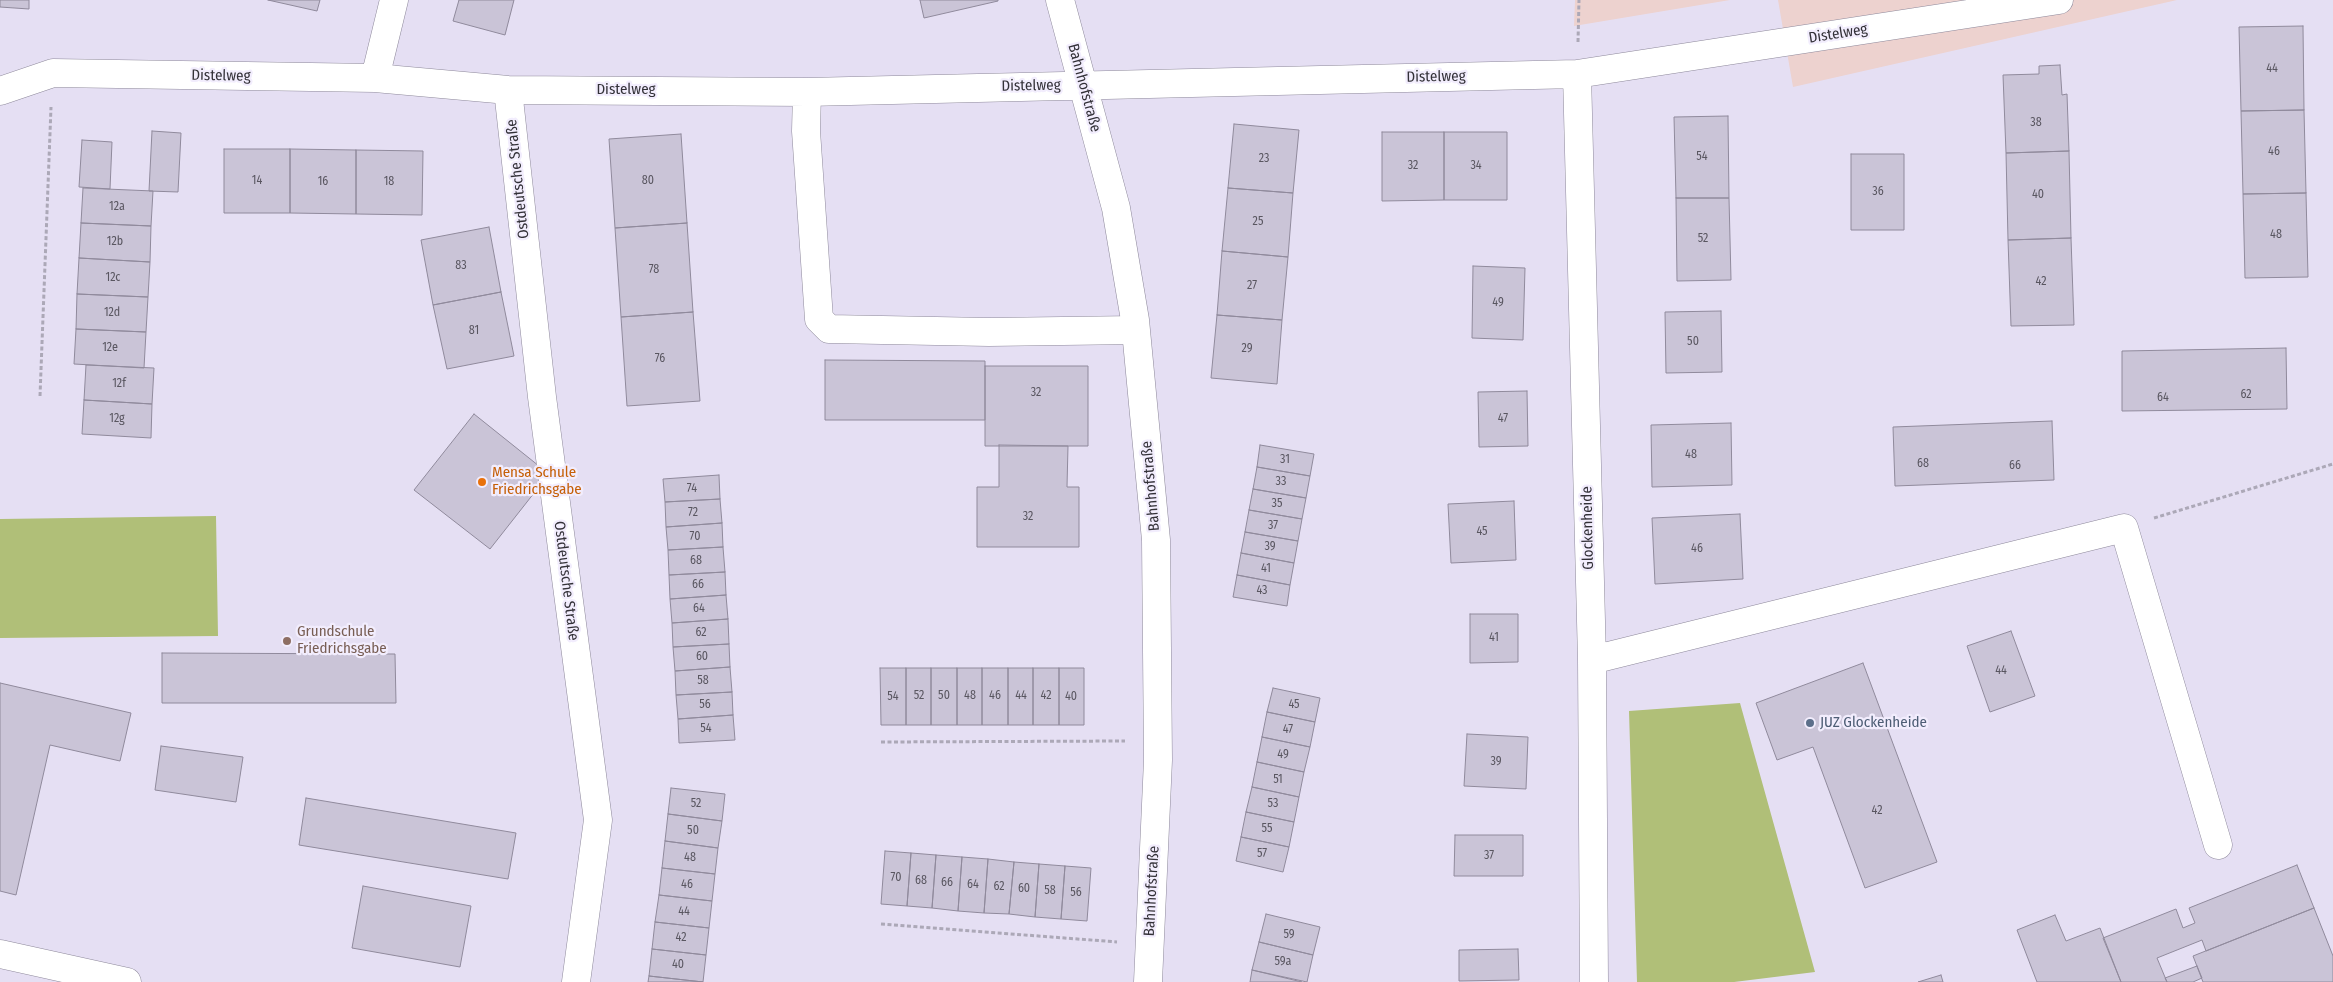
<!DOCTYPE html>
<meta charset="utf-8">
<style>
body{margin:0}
canvas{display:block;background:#e5dff3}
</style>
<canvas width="2333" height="982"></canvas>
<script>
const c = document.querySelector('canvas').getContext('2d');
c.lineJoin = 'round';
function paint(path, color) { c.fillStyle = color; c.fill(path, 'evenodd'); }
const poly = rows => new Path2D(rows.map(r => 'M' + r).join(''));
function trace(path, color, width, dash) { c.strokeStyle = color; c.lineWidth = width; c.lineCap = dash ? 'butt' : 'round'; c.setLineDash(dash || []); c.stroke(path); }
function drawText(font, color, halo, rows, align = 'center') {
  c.font = font + ' "Fira Sans Condensed",sans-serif'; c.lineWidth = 4.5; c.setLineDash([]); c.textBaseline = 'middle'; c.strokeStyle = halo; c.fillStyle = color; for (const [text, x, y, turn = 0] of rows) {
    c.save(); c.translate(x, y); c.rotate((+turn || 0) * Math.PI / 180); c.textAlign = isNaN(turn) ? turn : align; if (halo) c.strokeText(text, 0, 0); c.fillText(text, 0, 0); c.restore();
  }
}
paint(poly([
 [1575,0,1730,0,1574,26],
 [1778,0,2177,0,1793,87]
]), '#edd2cf');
paint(poly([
 [216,516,218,636,0,638,0,519],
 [1740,703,1815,972,1734,982,1637,982,1629,711]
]), '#b0bf78');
const building = poly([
 [0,0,29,0,29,9,0,7,0,0],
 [268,0,320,0,317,11,268,0],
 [459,0,514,0,505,35,453,21,459,0],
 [920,0,998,0,998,1,924,18,920,0],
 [2303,26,2304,110,2241,111,2239,27,2303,26],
 [2060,65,2062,95,2067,94,2069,151,2006,153,2003,75,2039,74,2039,66,2060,65],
 [2304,110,2306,193,2243,194,2241,111,2304,110],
 [1728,116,1729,198,1676,198,1674,117,1728,116],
 [1234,124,1299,130,1293,193,1228,188,1234,124],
 [152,131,181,133,178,192,149,191,152,131],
 [1382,132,1444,132,1444,200,1382,201,1382,132],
 [1444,132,1507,132,1507,200,1444,200,1444,132],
 [681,134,687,223,615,228,609,139,681,134],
 [82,140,112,142,110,189,79,187,82,140],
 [224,149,290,149,290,213,224,213,224,149],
 [290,149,356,150,356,214,290,213,290,149],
 [356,150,423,151,422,215,356,214,356,150],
 [2069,151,2071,238,2008,240,2006,153,2069,151],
 [1851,154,1904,154,1904,230,1851,230,1851,154],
 [83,188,153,191,151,226,81,223,83,188],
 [1228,188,1293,193,1288,257,1222,251,1228,188],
 [2306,193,2308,277,2245,278,2243,194,2306,193],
 [1676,198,1729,198,1731,280,1677,281,1676,198],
 [81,223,151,226,150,262,79,258,81,223],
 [687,223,693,312,621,317,615,228,687,223],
 [489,227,501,292,433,305,421,240,489,227],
 [2071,238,2074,325,2011,326,2008,240,2071,238],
 [1222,251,1288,257,1282,320,1217,315,1222,251],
 [79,258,150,262,148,297,77,294,79,258],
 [1473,266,1525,268,1523,340,1472,338,1473,266],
 [501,292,514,356,447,369,433,305,501,292],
 [77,294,148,297,146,332,76,329,77,294],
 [1721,311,1722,372,1666,373,1665,312,1721,311],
 [693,312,700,401,627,406,621,317,693,312],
 [1217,315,1282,320,1277,384,1211,378,1217,315],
 [76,329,146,332,144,368,74,364,76,329],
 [2286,348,2287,409,2122,411,2122,351,2286,348],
 [825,360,985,361,985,420,825,420,825,360],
 [86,365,154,368,152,404,84,400,86,365],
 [985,366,1088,366,1088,446,985,446,985,366],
 [1527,391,1528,446,1479,447,1478,392,1527,391],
 [84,400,152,404,151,438,82,434,84,400],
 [474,414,549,474,490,549,414,490,474,414],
 [2052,421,2054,480,1895,486,1893,427,2052,421],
 [1731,423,1732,485,1652,487,1651,425,1731,423],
 [999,445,1068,446,1067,487,1079,487,1079,547,977,547,977,487,999,487,999,445],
 [1260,445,1314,454,1310,476,1257,467,1260,445],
 [1257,467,1310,476,1306,498,1253,489,1257,467],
 [719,475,720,499,665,502,663,479,719,475],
 [1253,489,1306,498,1302,519,1249,510,1253,489],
 [720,499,722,523,666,527,665,502,720,499],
 [1514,501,1516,560,1451,563,1448,504,1514,501],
 [1249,510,1302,519,1298,541,1245,532,1249,510],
 [1740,514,1743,579,1655,584,1652,518,1740,514],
 [722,523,723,547,668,550,666,527,722,523],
 [1245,532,1298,541,1294,563,1241,553,1245,532],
 [723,547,725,572,669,575,668,550,723,547],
 [1241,553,1294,563,1290,585,1237,575,1241,553],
 [725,572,726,595,670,599,669,575,725,572],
 [1237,575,1290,585,1287,606,1233,597,1237,575],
 [726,595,728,619,672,623,670,599,726,595],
 [1470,614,1518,614,1518,662,1470,663,1470,614],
 [728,619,729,644,673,647,672,623,728,619],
 [2011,631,2035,696,1990,712,1967,646,2011,631],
 [729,644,730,667,675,671,673,647,729,644],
 [162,653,395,654,396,703,162,703,162,653],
 [1863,663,1937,862,1865,888,1813,747,1777,760,1756,703,1863,663],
 [730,667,732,692,676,695,675,671,730,667],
 [880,668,906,668,906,725,881,725,880,668],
 [906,668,931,668,931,725,906,725,906,668],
 [931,668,957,668,957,725,931,725,931,668],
 [957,668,982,668,982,725,957,725,957,668],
 [982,668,1008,668,1008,725,982,725,982,668],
 [1008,668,1033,668,1033,725,1008,725,1008,668],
 [1033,668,1059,668,1059,725,1033,725,1033,668],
 [1059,668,1084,668,1084,725,1059,725,1059,668],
 [0,683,131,713,120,761,50,745,16,895,0,891,0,683],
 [1273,688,1320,698,1315,722,1267,712,1273,688],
 [732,692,733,715,678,719,676,695,732,692],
 [1267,712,1315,722,1310,747,1262,737,1267,712],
 [733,715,735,740,679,743,678,719,733,715],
 [1467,734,1528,737,1526,789,1464,786,1467,734],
 [1262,737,1310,747,1304,772,1257,762,1262,737],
 [161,746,243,757,236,802,155,790,161,746],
 [1257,762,1304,772,1299,797,1252,787,1257,762],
 [1252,787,1299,797,1294,822,1246,812,1252,787],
 [671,788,725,794,722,821,668,814,671,788],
 [306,798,516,833,508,879,299,845,306,798],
 [1246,812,1294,822,1289,847,1241,837,1246,812],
 [668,814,722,821,718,848,665,841,668,814],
 [1455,835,1523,835,1523,876,1454,876,1455,835],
 [1241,837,1289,847,1283,872,1236,861,1241,837],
 [665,841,718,848,715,874,662,868,665,841],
 [885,851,911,853,907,906,881,904,885,851],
 [911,853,936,855,932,908,907,906,911,853],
 [936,855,962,857,958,911,932,908,936,855],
 [962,857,988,859,984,913,958,911,962,857],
 [988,859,1014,862,1009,914,984,913,988,859],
 [1014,862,1039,864,1035,917,1009,914,1014,862],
 [1039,864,1065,866,1061,919,1035,917,1039,864],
 [2297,865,2314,908,2206,951,2202,940,2157,958,2167,982,2121,982,2103,938,2176,909,2183,928,2195,923,2189,908,2297,865],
 [1065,866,1091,868,1087,921,1061,919,1065,866],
 [662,868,715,874,712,901,659,895,662,868],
 [363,886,471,906,460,967,352,948,363,886],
 [659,895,712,901,709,928,655,922,659,895],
 [2314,908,2333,956,2333,982,2203,982,2193,956,2314,908],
 [1266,914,1320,927,1313,955,1259,942,1266,914],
 [2055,915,2066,941,2100,928,2121,982,2037,982,2017,930,2055,915],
 [655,922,709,928,706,955,652,949,655,922],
 [1259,942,1313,955,1307,982,1252,970,1259,942],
 [652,949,706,955,703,982,649,976,652,949],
 [1518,949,1519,980,1459,981,1459,950,1518,949],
 [2197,966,2202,978,2193,982,2167,982,2165,978,2197,966],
 [1252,970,1302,982,1250,982,1252,970],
 [1941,975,1943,982,1918,982,1941,975],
 [649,976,703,982,648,982,649,976]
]);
paint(building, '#cac4d7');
trace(building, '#908a9c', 1);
const minor = poly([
 [1060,0,1116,208,1135,320,1156,540,1158,760,1148,982],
 [1577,74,1592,660,1594,982],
 [375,78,394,0],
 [508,90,542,397,598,820,576,982],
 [0,91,53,73,375,78,508,90,807,92,1577,74,2059,0],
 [807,92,806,131,819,319,829,329,989,332,1136,330],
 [1592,660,2124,528,2218,845],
 [0,954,127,982]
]);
trace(minor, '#8e899b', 29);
trace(poly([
 [1578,42,1579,0],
 [40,396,51,107],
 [2154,518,2333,464],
 [881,742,1125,741],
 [881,924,1117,942]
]), '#aca8b7', 3, [4, 2.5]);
trace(minor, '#fff', 28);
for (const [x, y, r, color] of [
 [482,482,5,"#e8710a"],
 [287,641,5,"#8d6e63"],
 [1810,723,5,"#5c6f8a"]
]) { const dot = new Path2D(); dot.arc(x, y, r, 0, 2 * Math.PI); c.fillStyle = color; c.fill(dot); trace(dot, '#f2edfd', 2); }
drawText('12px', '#595660', null, [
 ["44",2272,69],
 ["38",2036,123],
 ["46",2274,152],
 ["54",1702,157],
 ["23",1264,159],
 ["32",1413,166],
 ["34",1476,166],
 ["14",257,181],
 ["80",648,181],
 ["16",323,182],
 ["18",389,182],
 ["36",1878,192],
 ["40",2038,195],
 ["12a",117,207],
 ["25",1258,222],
 ["48",2276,235],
 ["52",1703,239],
 ["12b",115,242],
 ["83",461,266],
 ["78",654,270],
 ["12c",113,278],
 ["42",2041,282],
 ["27",1252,286],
 ["49",1498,303],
 ["12d",112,313],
 ["81",474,331],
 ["50",1693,342],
 ["12e",110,348],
 ["29",1247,349],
 ["76",660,359],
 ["12f",119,384],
 ["32",1036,393],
 ["62",2246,395],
 ["64",2163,398],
 ["12g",117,419],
 ["47",1503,419],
 ["48",1691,455],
 ["31",1285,460],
 ["68",1923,464],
 ["66",2015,466],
 ["33",1281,482],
 ["74",692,489],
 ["35",1277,504],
 ["72",693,513],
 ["32",1028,517],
 ["37",1273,526],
 ["45",1482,532],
 ["70",695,537],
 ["39",1270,547],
 ["46",1697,549],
 ["68",696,561],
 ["41",1266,569],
 ["66",698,585],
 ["43",1262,591],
 ["64",699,609],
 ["62",701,633],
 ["41",1494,638],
 ["60",702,657],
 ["44",2001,671],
 ["58",703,681],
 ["52",919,696],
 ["50",944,696],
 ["48",970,696],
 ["46",995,696],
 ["44",1021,696],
 ["42",1046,696],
 ["54",893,697],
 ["40",1071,697],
 ["56",705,705],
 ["45",1294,705],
 ["54",706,729],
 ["47",1288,730],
 ["49",1283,755],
 ["39",1496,762],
 ["51",1278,780],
 ["52",696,804],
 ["53",1273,804],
 ["42",1877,811],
 ["55",1267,829],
 ["50",693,831],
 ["57",1262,854],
 ["37",1489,856],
 ["48",690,858],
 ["70",896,878],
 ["68",921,881],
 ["66",947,883],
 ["46",687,885],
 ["64",973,885],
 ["62",999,887],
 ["60",1024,889],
 ["58",1050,891],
 ["56",1076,893],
 ["44",684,912],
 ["59",1289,935],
 ["42",681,938],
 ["59a",1283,962],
 ["40",678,965]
]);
drawText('15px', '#333138', '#f2edfd', [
 ["Distelweg",1838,34,-9],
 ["Distelweg",221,76,1],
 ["Distelweg",1436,77,-1],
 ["Distelweg",1031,86,-1],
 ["Bahnhofstraße",1084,88,75],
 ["Distelweg",626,90],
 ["Ostdeutsche Straße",518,179,-96],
 ["Bahnhofstraße",1151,486,-95],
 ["Glockenheide",1588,528,-91],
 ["Ostdeutsche Straße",566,581,83],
 ["Bahnhofstraße",1152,891,-87]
]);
drawText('15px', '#c56008', '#f2edfd', [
 ["Mensa Schule",492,473],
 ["Friedrichsgabe",492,490]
], 'left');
drawText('15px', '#785e54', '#f2edfd', [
 ["Grundschule",297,632],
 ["Friedrichsgabe",297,649]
], 'left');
drawText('15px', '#4e5e75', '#f2edfd', [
 ["JUZ Glockenheide",1820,723]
], 'left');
</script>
